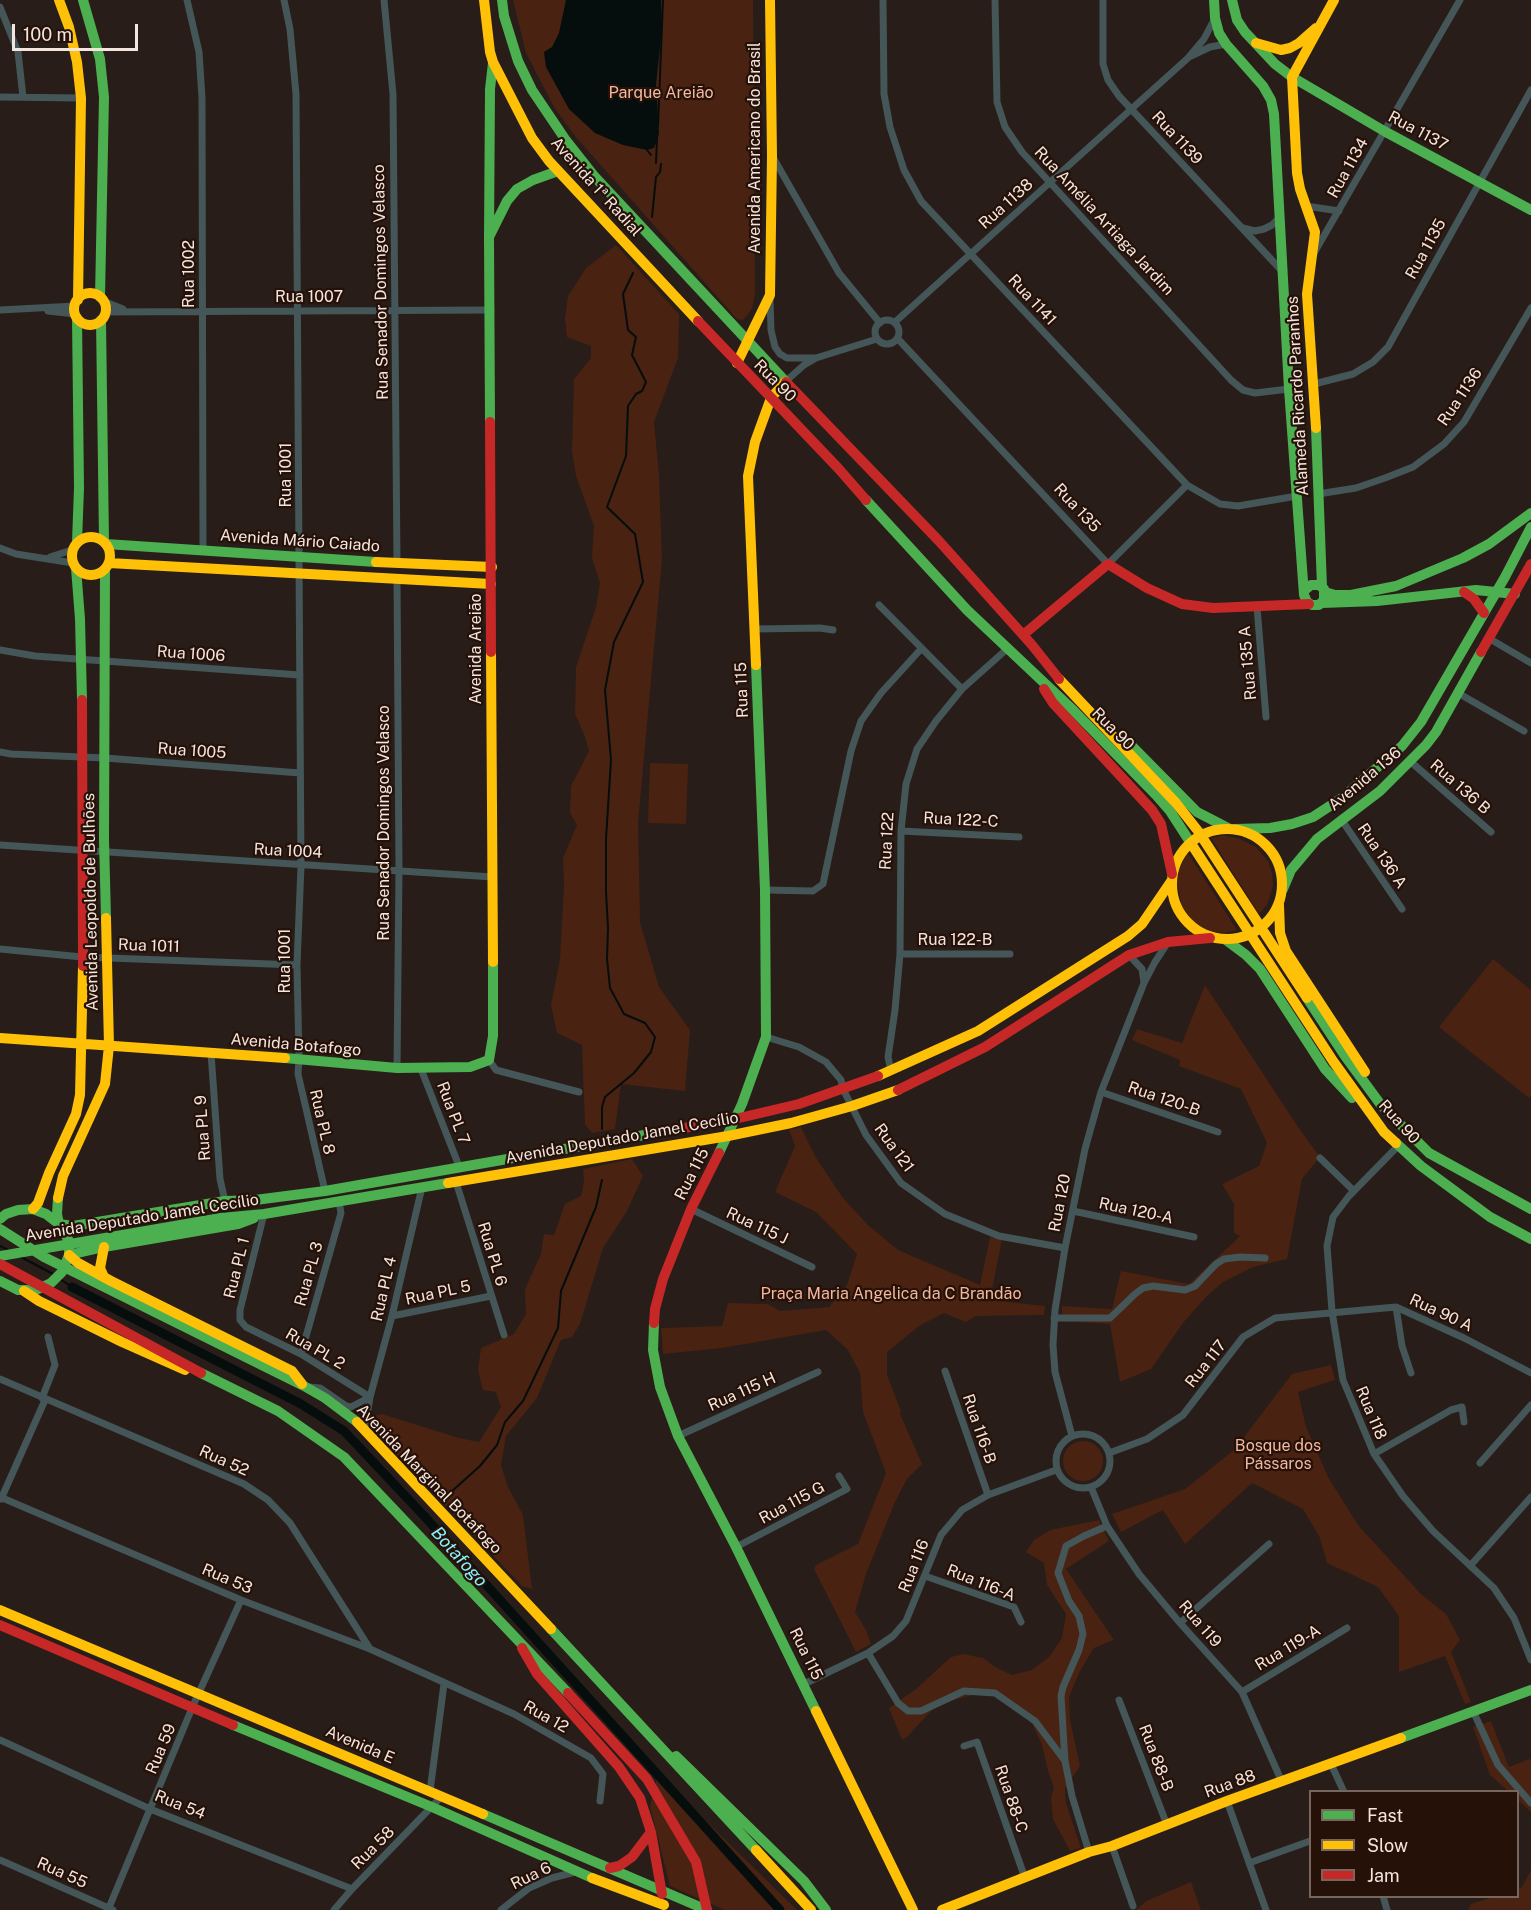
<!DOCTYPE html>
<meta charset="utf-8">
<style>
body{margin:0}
#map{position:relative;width:1531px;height:1910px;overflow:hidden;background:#281d18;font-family:"Public Sans",sans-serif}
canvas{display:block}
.legend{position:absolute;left:1309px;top:1790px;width:210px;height:108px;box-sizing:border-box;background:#251108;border:2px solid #78665e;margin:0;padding:8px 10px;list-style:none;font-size:18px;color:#f4e5de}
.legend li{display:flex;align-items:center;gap:12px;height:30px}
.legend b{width:30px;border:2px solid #78665e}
.scale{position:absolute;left:12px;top:24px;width:126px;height:27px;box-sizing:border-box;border:3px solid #f4e5de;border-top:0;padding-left:8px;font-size:18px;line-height:21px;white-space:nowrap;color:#f4e5de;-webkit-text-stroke:4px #251108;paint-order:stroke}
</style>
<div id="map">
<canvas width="1531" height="1910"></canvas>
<ul class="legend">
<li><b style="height:8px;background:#4caf50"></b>Fast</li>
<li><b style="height:8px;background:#ffc107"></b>Slow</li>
<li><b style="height:8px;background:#c62828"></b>Jam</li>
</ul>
<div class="scale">100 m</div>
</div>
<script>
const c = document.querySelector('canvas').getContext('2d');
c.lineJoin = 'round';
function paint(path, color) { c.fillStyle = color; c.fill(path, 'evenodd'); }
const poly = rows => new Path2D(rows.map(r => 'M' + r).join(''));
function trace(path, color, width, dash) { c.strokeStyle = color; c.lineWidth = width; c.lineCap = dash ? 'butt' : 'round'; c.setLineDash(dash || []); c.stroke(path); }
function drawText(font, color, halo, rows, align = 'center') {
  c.font = font + ' "Public Sans",sans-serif'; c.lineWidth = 4.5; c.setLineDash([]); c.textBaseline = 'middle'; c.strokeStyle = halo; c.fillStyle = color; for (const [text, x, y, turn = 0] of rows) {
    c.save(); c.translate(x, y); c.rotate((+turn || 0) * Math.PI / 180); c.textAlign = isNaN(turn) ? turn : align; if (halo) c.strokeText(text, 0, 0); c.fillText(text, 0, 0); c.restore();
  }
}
paint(poly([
 [513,0,753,0,755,294,752,309,743,320,737,319,575,136,554,107,526,53],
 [616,245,679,314,678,358,654,422,659,475,662,560,638,823,640,922,659,987,690,1030,685,1091,621,1084,615,1129,592,1133,585,1125,582,1045,557,1033,551,1005,560,959,564,886,563,858,577,825,570,813,571,786,589,751,584,734,575,714,576,667,596,607,600,583,592,558,594,526,576,476,572,451,574,379,591,358,591,346,567,337,565,319,568,296,586,268],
 [650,763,688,764,686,824,648,823],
 [1224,835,1240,839,1256,847,1268,861,1272,873,1273,886,1267,905,1259,914,1211,838],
 [1188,853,1237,930,1225,933,1209,932,1192,921,1182,907,1177,882,1180,866],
 [1493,959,1531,990,1531,1095,1529,1098,1439,1027],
 [1205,985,1298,1127,1320,1157,1302,1179,1287,1259,1253,1267,1223,1282,1206,1297,1183,1323,1151,1369,1120,1382,1110,1324,1062,1321,1062,1306,1112,1309,1121,1271,1189,1284,1240,1236,1234,1233,1234,1204,1222,1184,1259,1166,1267,1143,1241,1089,1179,1066,1180,1060,1132,1040,1137,1029,1182,1043],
 [801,1127,815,1156,843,1198,869,1226,898,1250,980,1285,990,1237,1002,1239,990,1300,1045,1306,1044,1315,976,1316,966,1322,944,1313,919,1326,887,1352,887,1375,901,1411,900,1414,922,1464,907,1479,895,1502,866,1574,855,1612,866,1630,871,1644,856,1652,814,1569,816,1565,858,1544,886,1473,863,1412,860,1373,848,1350,826,1330,722,1348,663,1354,661,1328,722,1326,728,1303,768,1304,780,1311,829,1307,847,1285,857,1254,816,1212,775,1192,795,1146,789,1130],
 [632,1159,643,1176,627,1211,603,1248,580,1324,572,1337,561,1340,537,1398,506,1436,501,1465,508,1487,523,1515,532,1589,522,1586,374,1430,359,1419,382,1414,459,1438,479,1442,501,1407,496,1392,483,1390,478,1370,481,1348,514,1334,526,1314,525,1289,541,1254,544,1234,554,1235,565,1204,581,1196,584,1182,583,1169],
 [1331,1365,1335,1380,1298,1392,1306,1427,1328,1477,1358,1525,1421,1594,1446,1614,1460,1640,1451,1652,1471,1702,1465,1704,1445,1656,1399,1672,1399,1616,1378,1587,1327,1563,1320,1538,1303,1509,1252,1483,1185,1544,1163,1510,1121,1532,1112,1514,1185,1489,1234,1450,1292,1374],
 '1063 1461a20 20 0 1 1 40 0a20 20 0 1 1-40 0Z',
 [1099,1520,1109,1541,1066,1569,1114,1640,1094,1648,1080,1671,1069,1697,1070,1720,1080,1766,1065,1788,1066,1803,1081,1848,1070,1851,1053,1819,1051,1798,1054,1787,1048,1771,1042,1745,1033,1725,1017,1708,986,1692,948,1701,933,1709,907,1737,902,1740,889,1708,916,1689,951,1657,963,1654,983,1658,997,1668,1012,1675,1032,1670,1049,1657,1062,1638,1066,1614,1047,1585,1044,1563,1026,1552,1034,1540,1050,1530],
 [1491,1721,1509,1767,1529,1759,1531,1760,1531,1812,1518,1800,1518,1792,1508,1791,1490,1775,1473,1727],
 [658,1774,797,1910,725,1910,670,1886,650,1806],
 [1531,1870,1531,1910,1468,1910,1471,1904,1493,1897,1518,1896,1518,1889,1522,1887],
 [1191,1882,1201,1910,1136,1910,1146,1901]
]), '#492211');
paint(poly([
 [566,0,661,0,662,28,656,85,659,134,654,148,647,150,623,145,595,133,569,109,546,67,544,52,552,47,559,33]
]), '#050d0d');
trace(poly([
 [658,126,663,0],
 [647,150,651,155],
 [656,163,657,138],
 [652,217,656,177,660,172,661,164],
 [602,1129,602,1107,605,1097,634,1073,651,1052,655,1037,645,1023,624,1014,610,988,607,959,608,928,606,892,606,839,611,760,605,690,614,642,643,582,635,534,607,507,626,456,628,406,636,394,642,391,646,382,632,355,636,337,628,330,623,294,633,273],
 [0,1246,8,1250],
 [21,1257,53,1274],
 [60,1279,72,1287],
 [442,1500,480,1466,497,1445,505,1422,523,1401,558,1328,561,1291,596,1207,602,1180],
 [425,1517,428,1514]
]), '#050d0d', 2);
trace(poly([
 [72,1287,301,1404,344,1431,425,1517,780,1910]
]), '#050d0d', 9);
trace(poly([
 [187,0,199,52,202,98,203,549],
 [284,0,290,29,296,94,301,866,297,965,299,1059,298,1074,325,1191],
 [384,0,393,94,397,563],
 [883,0,884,94,890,127,904,170,921,201,1187,485,1220,504,1238,506,1297,496],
 [995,0,997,102,1005,127,1022,152,1231,380,1243,390,1255,393,1289,389],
 [1103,0,1103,64,1108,80,1119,96,1282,271],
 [0,7,18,52,23,97],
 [1191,56,1210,47,1226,44],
 [0,97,81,98],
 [774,159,839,273,880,323],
 [1306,206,1339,211],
 [1243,228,1255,231,1264,229,1272,225,1280,217],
 [1314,253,1460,0],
 [770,298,771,330,775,347,780,354,787,358,815,358],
 [103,301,123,309],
 [0,310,75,306],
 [48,311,75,314],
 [105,312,491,310],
 '875 332a12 12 0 1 1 24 0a12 12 0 1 1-24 0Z',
 [895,322,1188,58,1204,39,1215,18],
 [898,339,1108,564,1187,485],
 [785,382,804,365,816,358,877,339],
 [1314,384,1353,374,1373,362,1388,347,1531,90],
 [1318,494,1356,488,1385,478,1413,467,1444,444,1464,422,1531,308],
 [0,548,16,554,73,563],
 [50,557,72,550],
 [879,605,962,689],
 [1257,607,1266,717],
 [755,629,820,628,833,630],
 [1490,639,1531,663],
 [0,650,35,656,300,675],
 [1458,693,1524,731],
 [0,752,11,754,105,758,300,773],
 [1411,762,1491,832],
 [1341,819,1402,909],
 [901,831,1019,837],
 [0,845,493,877],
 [765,890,813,891,823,884,851,751,861,721,881,693,921,649],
 [0,949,82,957,297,965],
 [900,954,1010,954],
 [1129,955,1142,969,1144,983],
 [766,1037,799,1047,826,1062,841,1080,843,1089,866,1135,901,1183,945,1214,999,1236,1065,1248],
 [211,1053,220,1179,225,1201],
 [489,1060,496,1070,579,1092],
 [397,1068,399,870,397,578],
 [421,1069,459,1166],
 [891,1071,888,1057,895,1010,900,954,901,831,906,784,917,749,936,721,962,689,1007,649],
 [1101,1092,1218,1132],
 [1397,1147,1349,1196,1333,1217,1327,1246,1332,1311,1343,1380,1374,1454,1403,1496,1433,1531,1494,1588,1514,1618,1531,1660],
 [1320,1158,1354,1191],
 [456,1182,504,1335],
 [691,1209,812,1267],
 [1073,1211,1194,1237],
 [264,1214,240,1310,240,1320,246,1327,301,1354,370,1397],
 [1396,1307,1402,1346,1411,1373],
 [392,1316,491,1296],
 [1054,1318,1110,1318,1135,1294,1143,1288,1153,1286,1185,1290,1195,1286,1216,1264,1224,1259,1240,1257,1265,1258],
 [301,1354,341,1213,339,1201],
 [945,1371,988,1495],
 [0,1379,244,1484,268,1500,290,1523,370,1649],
 [309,1387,320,1388,346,1406,351,1407,370,1397],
 [42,1398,55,1365,48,1337],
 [365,1429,370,1397,392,1316,422,1187],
 '1056 1461a27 27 0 1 1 54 0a27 27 0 1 1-54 0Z',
 [678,1436,818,1372],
 [1072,1436,1055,1372,1053,1345,1055,1310,1065,1248,1085,1149,1101,1092,1144,983,1155,962,1168,942],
 [1109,1453,1147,1439,1183,1415,1243,1337,1275,1318,1396,1307,1464,1338,1531,1373],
 [1374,1454,1451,1410,1462,1407,1464,1422],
 [1480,1463,1531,1405],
 [1091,1487,1107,1526,1139,1574,1180,1623,1242,1692,1282,1782],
 [0,1497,241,1600,370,1649,514,1714,591,1758,603,1774,600,1801],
 [1,1499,45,1400],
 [736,1547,847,1489,839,1476],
 [1470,1566,1531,1497],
 [925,1576,1014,1607,1021,1622],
 [1180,1623,1269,1544],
 [868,1653,898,1703,908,1711,921,1711,964,1691,995,1693,1035,1721,1065,1761],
 [804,1684,868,1653,893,1636,906,1621,941,1535,962,1510,988,1495,1056,1470],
 [1242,1692,1347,1628],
 [1119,1700,1167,1825],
 [1473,1711,1498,1765,1531,1803],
 [0,1740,150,1809,352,1889],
 [964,1746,977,1742,1025,1878],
 [1331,1764,1344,1792],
 [430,1791,444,1684],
 [1227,1801,1266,1910],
 [1112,1846,1133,1906],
 [1089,1852,1072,1796,1065,1761,1061,1696,1063,1687,1079,1650,1083,1634,1079,1616,1069,1601,1058,1573,1066,1546,1084,1536,1107,1526],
 [0,1860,113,1910],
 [1249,1863,1310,1841],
 [1383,1896,1387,1910],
 [108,1910,192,1708,241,1600],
 [334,1910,352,1889,442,1796],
 [501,1910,529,1888,552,1878,575,1872]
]), '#445657', 7);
trace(poly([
 [83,0,100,59,104,97,100,297],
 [502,0,504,16,518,61,532,90,565,139,595,177,786,382],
 [1214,0,1215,18,1219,33,1226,44,1263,86,1271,100,1274,114,1289,389,1304,595,1307,602,1312,605,1319,605,1324,600,1324,589,1319,585,1311,585,1305,590],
 [1232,0,1237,20,1245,32,1275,64,1292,77,1384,131,1531,210],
 [489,237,490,89,493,63],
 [77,318,79,488,77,542],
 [101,320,104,541],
 [490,422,489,237,507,201,517,189,533,180,558,171],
 [1316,428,1322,587],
 [866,500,967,610,1073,710,1156,795,1170,811,1192,845],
 [106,544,376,562],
 [76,568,80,619,82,700],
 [105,569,104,840,106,918],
 [1325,592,1335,595,1351,595,1396,586,1463,558,1489,544,1531,513],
 [1322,603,1377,601,1476,590,1515,594],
 [1127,741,1197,812,1228,828],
 [1235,829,1270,828,1292,824,1313,817,1342,798,1402,746,1421,722,1505,577,1531,527],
 [1283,889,1291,870,1317,839,1380,791,1426,745,1436,732,1481,652],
 [1226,940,1246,955,1260,969,1325,1069,1352,1098],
 [1307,998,1345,1056,1381,1105,1429,1153,1531,1209],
 [285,1058,397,1068,470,1067,489,1060,493,1036,493,962],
 [1396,1143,1421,1166,1490,1217,1531,1239],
 [719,1153,742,1104,766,1037,765,890,756,665],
 [58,1198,57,1214,59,1224,73,1226,225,1201,255,1200,325,1191,650,1134],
 [0,1219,6,1214,18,1210,33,1209,46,1214,59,1224,69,1241,69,1255,62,1272,51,1283,36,1290,18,1290,0,1281],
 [0,1229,44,1257,304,1386,325,1398,357,1422],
 [69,1255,104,1247,238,1224,254,1218],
 [0,1256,221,1218,264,1214,448,1183],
 [654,1323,653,1350,660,1387,678,1436,736,1547,816,1711],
 [201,1373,278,1411,344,1457,568,1693],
 [551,1629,756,1850],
 [233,1725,432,1807,592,1878],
 [1401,1738,1531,1690],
 [676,1756,804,1881,826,1910],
 [483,1814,707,1910]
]), '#4caf50', 10);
trace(poly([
 [59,0,69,27,77,62,81,98,78,300],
 [484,0,490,52,493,62,532,138,549,161,698,321],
 [1256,43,1281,50,1290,48,1299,43,1316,28],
 [1292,77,1297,173,1300,189,1315,232,1307,294,1316,428],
 [1292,77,1334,0],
 '74 309a16 16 0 1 1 32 0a16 16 0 1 1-32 0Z',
 [737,363,770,295,772,156,770,0],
 '72 556a19 19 0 1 1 38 0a19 19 0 1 1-38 0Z',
 [376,562,492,567],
 [109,563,491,584],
 [491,652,493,962],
 [756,665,748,476,755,442,771,398,785,382],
 [1059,679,1176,803,1198,831,1307,998],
 '1172 884a55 55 0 1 1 110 0a55 55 0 1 1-110 0Z',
 [1192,845,1333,1061,1384,1132,1396,1143],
 [1279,905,1280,933,1286,951,1365,1072],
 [0,1038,285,1058],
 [878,1076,978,1031,1128,936,1142,924,1172,880],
 [448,1183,728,1136,791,1123,852,1106,898,1090],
 [58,1198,63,1176,105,1084,109,1046,106,918],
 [33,1209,38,1203,49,1173,76,1114,80,1095,83,966],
 [104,1247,100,1268,104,1277],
 [69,1255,78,1263,111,1281,292,1371,302,1384],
 [24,1291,39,1301,122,1342,185,1370],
 [357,1422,551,1629],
 [0,1610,483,1814],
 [816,1711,913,1910],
 [756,1850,811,1910],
 [592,1878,664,1905],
 [942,1910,1089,1852,1112,1846,1227,1801,1401,1738]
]), '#ffc107', 10);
trace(poly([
 [698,321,838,468,866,500],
 [786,382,939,541,1032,645,1059,679],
 [490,422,491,652],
 [1464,592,1474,599,1484,613],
 [1023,635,1108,564,1147,588,1182,604,1213,608,1309,604],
 [1481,652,1531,564],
 [1044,689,1053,703,1152,810,1161,824,1172,874],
 [82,700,83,966],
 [898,1090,985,1047,1129,955,1168,942,1210,938],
 [650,1134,735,1119,799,1104,878,1076],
 [0,1264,201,1373],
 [654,1323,655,1309,663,1279,691,1209,719,1153],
 [0,1625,233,1725],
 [522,1648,537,1674,619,1767,640,1798,651,1832,662,1894],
 [568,1693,647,1779,696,1862,707,1910],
 [610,1868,619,1866,632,1857,651,1832]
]), '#c62828', 10);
drawText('16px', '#f3b8a0', '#251108', [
 ["Parque Areião",661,93],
 ["Praça Maria Angelica da C Brandão",891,1294],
 ["Bosque dos",1278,1446],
 ["Pássaros",1278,1464]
]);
drawText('16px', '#f4e5de', '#251108', [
 ["Rua 1137",1418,131,28],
 ["Rua 1139",1177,138,47],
 ["Avenida Americano do Brasil",755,148,-90],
 ["Rua 1134",1348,168,-61],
 ["Avenida 1ª Radial",596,187,48],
 ["Rua 1138",1006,204,-42],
 ["Rua Amélia Artiaga Jardim",1104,221,47],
 ["Rua 1135",1426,249,-61],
 ["Rua 1002",189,274,-90],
 ["Rua Senador Domingos Velasco",381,282,-91],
 ["Rua 1007",309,297],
 ["Rua 1141",1032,300,47],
 ["Rua 90",775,381,45],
 ["Alameda Ricardo Paranhos",1298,396,-93],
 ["Rua 1136",1460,397,-56],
 ["Rua 1001",286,475,-90],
 ["Rua 135",1077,508,47],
 ["Avenida Mário Caiado",300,541,4],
 ["Avenida Areião",476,649,-90],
 ["Rua 1006",191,654,4],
 ["Rua 135 A",1248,663,-95],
 ["Rua 115",742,690,-92],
 ["Rua 90",1113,729,45],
 ["Rua 1005",192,751,4],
 ["Avenida 136",1365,779,-40],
 ["Rua 136 B",1460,787,41],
 ["Rua 122-C",961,820,3],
 ["Rua Senador Domingos Velasco",384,823,-90],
 ["Rua 122",887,841,-87],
 ["Rua 1004",288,851,3],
 ["Rua 136 A",1382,856,56],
 ["Avenida Leopoldo de Bulhões",91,902,-91],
 ["Rua 122-B",955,940],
 ["Rua 1011",149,946,2],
 ["Rua 1001",285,961,-90],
 ["Avenida Botafogo",296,1045,5],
 ["Rua 120-B",1164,1099,19],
 ["Rua PL 7",453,1113,69],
 ["Rua PL 8",322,1122,77],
 ["Rua 90",1399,1122,48],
 ["Rua PL 9",203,1128,-94],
 ["Avenida Deputado Jamel Cecílio",622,1138,-10],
 ["Rua 121",894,1148,54],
 ["Rua 115",692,1174,-63],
 ["Rua 120",1060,1203,-79],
 ["Rua 120-A",1136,1211,12],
 ["Avenida Deputado Jamel Cecílio",142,1218,-9],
 ["Rua 115 J",757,1226,25],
 ["Rua PL 6",492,1254,73],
 ["Rua PL 1",237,1268,-76],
 ["Rua PL 3",309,1274,-74],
 ["Rua PL 4",384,1289,-77],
 ["Rua PL 5",438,1293,-12],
 ["Rua 90 A",1441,1313,25],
 ["Rua PL 2",315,1349,30],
 ["Rua 117",1206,1364,-52],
 ["Rua 115 H",742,1392,-24],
 ["Rua 118",1371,1413,67],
 ["Rua 116-B",979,1429,71],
 ["Rua 52",224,1461,24],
 ["Avenida Marginal Botafogo",429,1479,46],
 ["Rua 115 G",792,1503,-28],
 ["Rua 116",914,1566,-68],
 ["Rua 53",227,1579,23],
 ["Rua 116-A",981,1583,22],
 ["Rua 119",1200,1624,49],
 ["Rua 119-A",1288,1648,-31],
 ["Rua 115",806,1654,64],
 ["Rua 12",546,1717,29],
 ["Avenida E",360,1745,23],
 ["Rua 59",161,1749,-67],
 ["Rua 88-B",1156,1758,69],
 ["Rua 88",1230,1784,-20],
 ["Rua 88-C",1011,1799,71],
 ["Rua 54",180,1805,22],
 ["Rua 58",373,1848,-45],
 ["Rua 55",62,1873,24],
 ["Rua 6",531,1876,-26]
]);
drawText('italic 18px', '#86f1ff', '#251108', [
 ["Botafogo",459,1557,48]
]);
</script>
